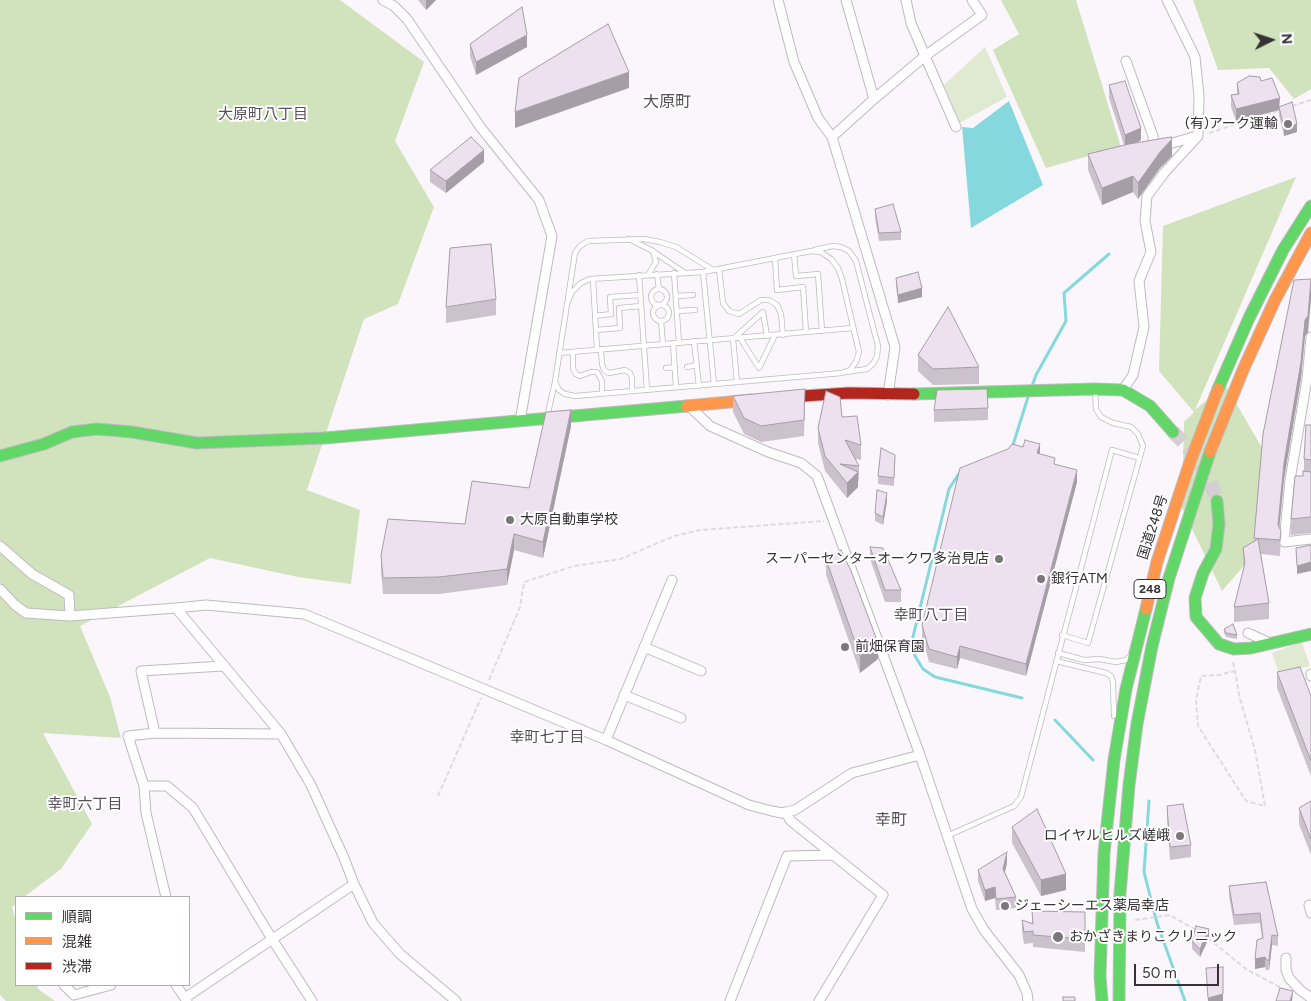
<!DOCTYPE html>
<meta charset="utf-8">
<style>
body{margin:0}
#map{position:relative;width:1311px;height:1001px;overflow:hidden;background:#fbf6fb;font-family:Figtree,"Noto Sans JP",sans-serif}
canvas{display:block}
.legend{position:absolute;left:15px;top:896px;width:175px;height:90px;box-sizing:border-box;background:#fff;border:1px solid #afadaf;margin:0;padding:6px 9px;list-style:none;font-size:15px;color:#363236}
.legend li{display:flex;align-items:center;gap:10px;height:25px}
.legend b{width:25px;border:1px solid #afadaf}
.north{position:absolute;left:1246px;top:15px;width:50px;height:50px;-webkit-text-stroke:4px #fff;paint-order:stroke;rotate:86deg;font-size:14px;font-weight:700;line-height:20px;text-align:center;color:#363236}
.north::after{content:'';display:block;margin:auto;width:18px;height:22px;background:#363236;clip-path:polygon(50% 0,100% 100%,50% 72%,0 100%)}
.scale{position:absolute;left:1134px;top:964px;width:85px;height:22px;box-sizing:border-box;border:2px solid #363236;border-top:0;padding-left:6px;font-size:15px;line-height:18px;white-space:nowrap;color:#363236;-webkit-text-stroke:4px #fff;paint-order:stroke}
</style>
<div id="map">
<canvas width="1311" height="1001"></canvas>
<ul class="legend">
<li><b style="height:6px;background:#63d668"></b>順調</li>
<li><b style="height:6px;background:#ff974d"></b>混雑</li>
<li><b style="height:6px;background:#b3261e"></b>渋滞</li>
</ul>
<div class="north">N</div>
<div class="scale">50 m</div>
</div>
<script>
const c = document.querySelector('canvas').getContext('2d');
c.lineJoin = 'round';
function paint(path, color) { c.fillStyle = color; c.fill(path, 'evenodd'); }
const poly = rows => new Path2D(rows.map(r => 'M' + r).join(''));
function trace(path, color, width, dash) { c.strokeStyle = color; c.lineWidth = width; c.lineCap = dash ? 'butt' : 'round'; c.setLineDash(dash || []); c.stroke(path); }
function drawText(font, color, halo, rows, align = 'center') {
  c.font = font + ' Figtree,"Noto Sans JP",sans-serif'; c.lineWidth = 4; c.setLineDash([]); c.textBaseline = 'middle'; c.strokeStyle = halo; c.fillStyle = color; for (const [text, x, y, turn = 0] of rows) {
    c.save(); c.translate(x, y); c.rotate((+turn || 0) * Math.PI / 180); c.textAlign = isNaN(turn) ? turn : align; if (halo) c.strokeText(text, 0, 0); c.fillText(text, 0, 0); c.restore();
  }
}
paint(poly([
 [985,47,1007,97,960,123,944,85],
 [1302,642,1310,666,1279,674,1272,653]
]), '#e0ead3');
paint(poly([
 [0,0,340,0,424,62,395,141,434,207,398,304,364,319,307,490,360,510,351,584,298,577,210,558,80,626,110,697,121,738,43,733,92,824,61,869,24,897,16,897,16,904,12,907,16,920,16,985,37,985,38,989,55,1001,6,1001,0,995],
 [1001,0,1076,0,1121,147,1046,168,993,50,1019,34],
 [1193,0,1311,0,1311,89,1294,99,1269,68,1218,70],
 [1296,177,1195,410,1225,384,1273,467,1254,554,1222,591,1182,508,1184,422,1194,412,1159,371,1163,226]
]), '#d0e3bc');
paint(poly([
 [1009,101,1043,185,971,228,962,127,973,128]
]), '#85d9de');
trace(poly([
 [1032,386,1036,375,1066,321,1064,293,1109,254],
 [1012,448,1029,394],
 [960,472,949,489,912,641,915,656,923,669,935,677,1022,698],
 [1055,720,1093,760],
 [1149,801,1144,872,1157,923,1185,1001]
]), '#85d9de', 3);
trace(poly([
 [1173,432,1188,447,1199,462,1210,481,1217,501]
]), '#d4cfd4', 14, [14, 7]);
const lane = poly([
 [629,239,653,251,656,262,648,275],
 [814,250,833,246,841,247,849,251,856,261,878,346,877,356,873,364,867,369,846,372],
 [811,251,821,252,831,259,838,268,842,279,859,352,856,362,850,370,842,373,575,396,565,394,559,390,555,382,567,304,572,292,581,283,590,279,703,272,811,251],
 [654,252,685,273],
 [794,254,796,276,818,274,822,331],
 [775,258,777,290,803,287,806,332],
 [719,269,723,303,729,311,739,314,761,300,769,300,777,305,781,314,783,335],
 [703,272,714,384],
 [674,273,679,343],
 [657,274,659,289],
 [639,275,647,390],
 [593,279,597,349],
 '651 297a8 8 0 1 1 16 0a8 8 0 1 1-16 0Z',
 [676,296,693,295],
 [568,298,575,253,580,246,588,241,644,239,660,242,676,247,713,270],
 '653 313a8 8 0 1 1 16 0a8 8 0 1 1-16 0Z',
 [677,311,695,310],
 [595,316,611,314,610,297,640,295],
 [661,321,663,344],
 [596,330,620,328,619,308,641,306],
 [740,338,759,368,775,335],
 [694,341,699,386],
 [673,343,676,387],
 [601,349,602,364,604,370,609,373,625,370,630,373,632,378,632,391],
 [573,352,573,369,576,374,580,376,591,372,597,372,602,381,602,393],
 [559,353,853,328],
 [687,367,697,365],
 [666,368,675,367],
 [737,382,733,339,763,312,767,336],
 [547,417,555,382],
 [1062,635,1088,643,1143,446,1138,434,1131,427,1113,423,1101,417,1096,409,1095,390],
 [1058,653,1084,660,1100,659,1116,662,1126,660,1129,657],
 [1056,661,1106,673,1111,676,1113,682,1114,716],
 [947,836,1014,806,1021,797,1112,450,1139,458]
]);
const street = poly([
 [383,0,394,6,407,19,481,128,539,200,552,236,520,421],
 [778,0,794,62,818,118,832,137,895,347,888,395],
 [846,0,874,99],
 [1126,61,1153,136,1154,148],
 [956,127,925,56,982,15,972,0],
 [832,137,874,99,925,56,911,23,906,0],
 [1162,146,1197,136],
 [1311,337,1307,379,1290,480,1284,542,1311,539],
 [1123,390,1133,375,1144,327,1139,281,1151,252,1145,221,1147,196,1165,172,1198,136,1199,96,1195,57,1167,0],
 [689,406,710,426,768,452,801,463,817,476,920,755,972,909,984,930,1019,975,1027,993,1028,1001],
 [0,546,32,574,69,595,70,616],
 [0,589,15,605,26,613,70,616,176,608],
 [1248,633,1270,643],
 [644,647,701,671],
 [223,666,141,671,155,733,281,734],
 [1311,674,1311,676],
 [624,695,681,718],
 [155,733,128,736,144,786,146,813,166,897],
 [606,740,672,580],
 [144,786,167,786,193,808,272,939,312,1001],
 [785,812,791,821,883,895,819,1001],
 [1309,905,1311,913],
 [1286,958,1286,970,1289,978,1300,990,1311,998],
 [64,985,74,995,111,985],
 [176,985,187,1001],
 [185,998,354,884],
 [456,1001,400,954,373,923,354,884,344,858,311,785,281,734,176,608,206,605,304,614,606,740,749,805,772,811,782,813,795,810,852,773,920,755],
 [730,1001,787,856,833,855]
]);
const fast = poly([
 [1218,389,1249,318,1283,250,1311,206],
 [914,394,1095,389,1123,390,1150,406,1173,432],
 [0,456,44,444,72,432,97,429,132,432,197,443,325,438,687,406],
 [1217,501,1219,524,1216,549,1203,573,1195,598,1196,617,1219,644,1234,649,1251,648,1311,634],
 [1102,1001,1100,976,1104,853,1114,760,1126,689,1146,609],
 [1119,1001,1120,894,1129,785,1137,724,1152,646,1169,578,1210,452]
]);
const slow = poly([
 [687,406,751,400],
 [1210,452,1243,370,1275,300,1311,233],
 [1146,609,1157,562,1190,462,1218,389]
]);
const jam = poly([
 [788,397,848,393,914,394]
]);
trace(lane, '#bebbbf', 6);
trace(street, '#bebbbf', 11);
trace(fast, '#bebbbf', 13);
trace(slow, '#bebbbf', 13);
trace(jam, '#bebbbf', 13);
trace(poly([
 [1292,106,1311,100],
 [1209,133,1280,110],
 [1233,662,1235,671,1240,699,1255,750,1265,806,1246,801,1198,726,1196,700,1201,676,1219,675,1235,671],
 [489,680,520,607,524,582,574,566,621,559,674,536,700,530,824,521],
 [438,796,481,698],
 [1135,920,1170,915,1196,930],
 [1208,938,1246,969,1285,990]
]), '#dddcdd', 2, [5, 2.5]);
trace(lane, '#fefefe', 4.5);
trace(street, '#fefefe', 9);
trace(fast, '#63d668', 11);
trace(slow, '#ff974d', 11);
trace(jam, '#b3261e', 11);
paint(poly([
 [418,0,436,0,426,10],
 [470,44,527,47,476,75,470,56],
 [1261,81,1280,107,1297,132,1284,136,1279,115,1279,110,1236,121,1231,107,1231,95,1237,94,1237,83],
 [1109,85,1141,140,1137,143,1172,156,1160,168,1138,199,1133,192,1102,205,1088,170,1088,154,1124,145,1109,98],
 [484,162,446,193,430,182,430,170],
 [875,209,901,232,901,240,879,241,875,218],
 [896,278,922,297,898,303,896,286],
 [1294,280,1308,332,1305,336,1301,378,1284,479,1279,528,1281,531,1280,556,1261,554,1269,603,1269,619,1234,622,1234,607,1244,569,1243,563,1243,548,1254,542],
 [496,299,496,315,446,323,446,307],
 [918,355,979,367,979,384,933,385,918,371],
 [733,396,805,405,804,436,761,442,744,434,733,412],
 [988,408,988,420,934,422,934,410],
 [842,417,861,445,861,460,855,459,859,466,859,481,858,481,858,487,847,498,825,471,818,443,818,428],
 [1311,425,1311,533,1291,535,1291,519,1304,471,1304,459],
 [571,426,543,558,514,550,507,585,439,594,383,594,381,571,381,555,465,524,529,488],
 [1023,447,1040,454,1055,464,1077,482,1026,676,960,658,957,669,929,662,922,637,922,625],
 [895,455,894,486,878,484,878,476],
 [887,501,883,525,875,521,875,513],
 [870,547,901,590,901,602,885,602,870,559],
 [826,559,878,659,860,673,826,575],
 [1224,629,1237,635,1237,639,1226,637,1224,633],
 [1277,672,1311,696,1311,776,1277,688],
 [1311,801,1311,855,1299,824,1299,808],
 [1167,806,1191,845,1191,857,1170,860,1167,819],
 [1012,827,1066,890,1041,896,1012,843],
 [1007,863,1005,872,1016,897,1016,908,996,910,995,898,985,901,978,881,978,870],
 [1266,882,1278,936,1278,946,1272,945,1269,970,1266,970,1265,967,1255,969,1262,938,1260,923,1234,925,1229,896,1229,886],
 [1032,911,1085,939,1085,952,1033,947,1033,943,1024,944,1022,932,1022,920,1032,923],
 [1209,938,1200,957,1192,949,1192,941]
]), '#ccc2ce');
paint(poly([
 [426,0,436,0,426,10],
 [527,35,527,47,476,75,476,62],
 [629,72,629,88,515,128,515,112],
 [1280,98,1279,110,1236,121,1236,109],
 [1297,124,1297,132,1284,136,1284,128],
 [1141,128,1141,140,1125,148,1125,135],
 [1172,139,1172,156,1160,168,1138,199,1138,183,1160,152],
 [484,150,484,162,446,193,446,181],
 [1133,176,1133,192,1102,205,1102,188],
 [1311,284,1311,300,1308,332,1305,336,1301,378,1284,479,1278,541,1278,525,1284,463,1305,320],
 [922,288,922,297,898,303,898,295],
 [571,410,571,426,543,558,543,542],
 [1040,444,1040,456,1037,453],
 [1077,470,1077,482,1026,676,1026,664],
 [858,472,858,487,847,498,847,483],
 [887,493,887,501,883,525,883,517],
 [514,534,514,550,507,585,507,569],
 [1311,562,1311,571,1297,574,1297,566],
 [878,643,878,659,860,673,860,656],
 [960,646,960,658,957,669,957,657],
 [1007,852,1007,863,1003,879,1003,869],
 [1066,874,1066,890,1041,896,1041,880],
 [995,887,995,898,985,901,985,890],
 [1209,929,1209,938,1200,957,1200,949],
 [1272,935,1272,945,1269,970,1269,960],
 [1265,957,1265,967,1255,969,1255,959],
 [1293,991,1292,1001,1290,1001],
 [1223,994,1223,1001,1208,1001,1208,998]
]), '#a69ea7');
const building = poly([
 [522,7,527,35,476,62,470,44,522,7],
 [608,24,629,72,515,112,519,78,608,24],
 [1249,76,1260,77,1261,81,1272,78,1280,98,1236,109,1231,95,1239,94,1237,83,1249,76],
 [1125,81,1141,128,1125,135,1109,85,1125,81],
 [1292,102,1297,124,1284,128,1279,107,1292,102],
 [471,137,484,150,446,181,430,170,471,137],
 [1171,137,1172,139,1160,152,1138,183,1133,176,1102,188,1088,154,1129,144,1171,137],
 [893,204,901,232,879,233,875,209,893,204],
 [491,244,496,299,446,307,450,248,491,244],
 [918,272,922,288,898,295,896,278,918,272],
 [1311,279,1308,316,1305,320,1301,362,1284,463,1278,525,1281,531,1280,540,1254,538,1263,434,1294,280,1311,279],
 [948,307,979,367,933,369,918,355,948,307],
 [805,389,804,420,761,426,744,418,733,396,805,389],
 [987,389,988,408,934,410,937,390,987,389],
 [826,391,840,397,842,417,857,416,861,445,845,440,859,466,840,464,858,472,847,483,825,456,818,428,826,391],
 [571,410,543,542,514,534,507,569,439,577,383,578,381,555,388,519,465,524,472,481,529,488,546,412,571,410],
 [1306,425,1311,425,1311,460,1304,459,1306,425],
 [1025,440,1040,444,1037,453,1055,458,1054,464,1077,470,1026,664,960,646,957,657,929,649,922,625,960,468,1008,449,1012,444,1023,447,1025,440],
 [881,448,895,455,894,478,878,476,881,448],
 [1303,471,1311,472,1311,517,1291,519,1295,476,1303,476,1303,471],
 [877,490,887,493,883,517,875,513,877,490],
 [1258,539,1269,603,1234,607,1245,563,1243,548,1258,539],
 [1311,545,1311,562,1297,566,1296,548,1311,545],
 [870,547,883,548,901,590,885,590,870,547],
 [841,550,851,571,878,643,860,656,826,559,841,550],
 [1233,624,1237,635,1226,633,1224,629,1233,624],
 [1300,667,1311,696,1311,761,1277,672,1300,667],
 [1311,801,1311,839,1299,808,1311,801],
 [1183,804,1191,845,1170,847,1167,806,1183,804],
 [1037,809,1066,874,1041,880,1012,827,1037,809],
 [1007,852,1003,869,1016,897,996,899,995,887,985,890,978,870,1007,852],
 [1266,882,1278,936,1272,935,1269,960,1266,960,1265,957,1255,959,1257,940,1263,938,1260,913,1234,915,1229,886,1266,882],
 [1032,911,1085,912,1085,939,1033,935,1033,931,1024,932,1022,920,1033,924,1032,911],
 [1196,926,1209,929,1200,949,1192,941,1196,926],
 [1223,967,1223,994,1208,998,1206,968,1223,967],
 [1280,988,1293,991,1290,1001,1276,1001,1280,988],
 [1063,997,1075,997,1075,1001,1063,1001,1063,997]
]);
paint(building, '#ede1ef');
trace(building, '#a69ea7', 1);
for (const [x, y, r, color] of [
 [1288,124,5,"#7b777b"],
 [510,520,5,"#7b777b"],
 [999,559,5,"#7b777b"],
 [1041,579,5,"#7b777b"],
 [845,647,5,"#7b777b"],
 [1180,836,5,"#7b777b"],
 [1005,906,5,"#7b777b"],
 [1058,937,6,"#7b777b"]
]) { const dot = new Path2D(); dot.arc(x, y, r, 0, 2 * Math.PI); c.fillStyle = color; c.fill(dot); trace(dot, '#fff', 2); }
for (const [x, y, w] of [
 [1150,589,32]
]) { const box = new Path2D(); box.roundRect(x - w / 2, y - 9.5, w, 19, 4); c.fillStyle = '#fff'; c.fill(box); trace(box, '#363236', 1); }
drawText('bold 12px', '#363236', null, [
 ["248",1150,589]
]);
drawText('14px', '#363236', '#fff', [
 ["(有)アーク運輸",1278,124,"right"],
 ["大原自動車学校",520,520],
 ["スーパーセンターオークワ多治見店",989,559,"right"],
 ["銀行ATM",1051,579],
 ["前畑保育園",855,647],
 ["ロイヤルヒルズ嵯峨",1170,836,"right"],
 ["ジェーシーエス薬局幸店",1015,906],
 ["おかざきまりこクリニック",1069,937]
], 'left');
drawText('14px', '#363236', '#fff', [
 ["国道248号",1153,527,-72]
]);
drawText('15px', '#59515a', '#fff', [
 ["大原町八丁目",263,115],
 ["幸町八丁目",931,616],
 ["幸町七丁目",547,738],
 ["幸町六丁目",85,805]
]);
drawText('16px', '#59515a', '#fff', [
 ["大原町",667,102],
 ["幸町",891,820]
]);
</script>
